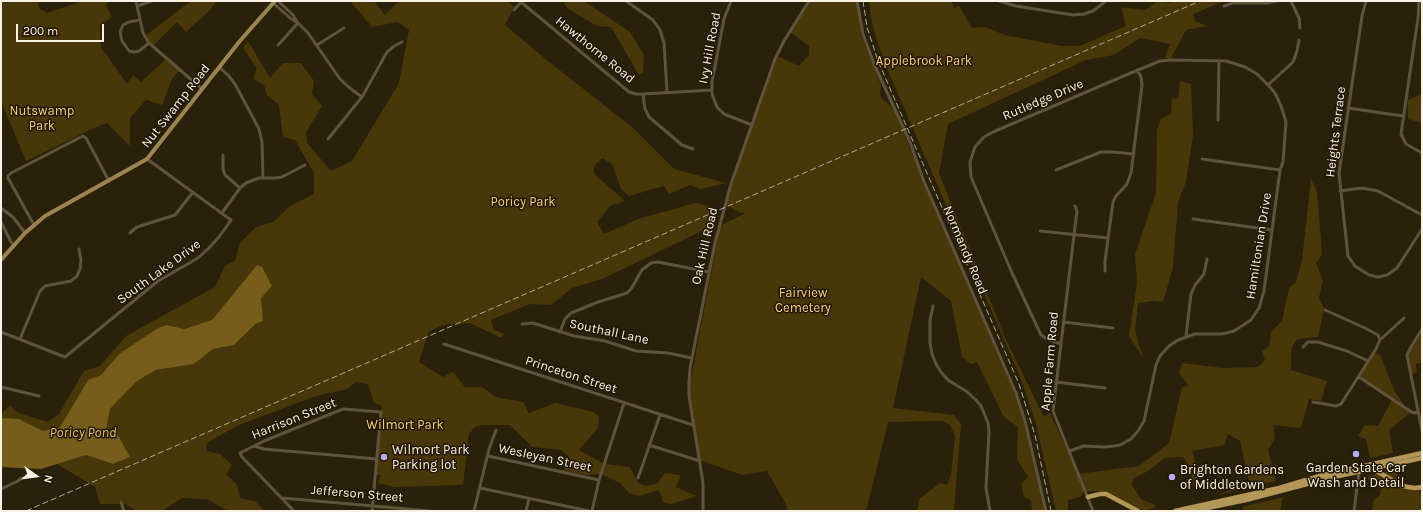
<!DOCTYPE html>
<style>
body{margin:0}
#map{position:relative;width:1423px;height:512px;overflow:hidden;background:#2a210a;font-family:Karla,sans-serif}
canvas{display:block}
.frame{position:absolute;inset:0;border:2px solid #faf3e5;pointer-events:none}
.north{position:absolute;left:16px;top:456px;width:40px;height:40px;-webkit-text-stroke:3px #211702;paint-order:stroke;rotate:104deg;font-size:11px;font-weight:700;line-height:16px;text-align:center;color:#faf3e5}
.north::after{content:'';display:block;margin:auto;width:14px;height:18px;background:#faf3e5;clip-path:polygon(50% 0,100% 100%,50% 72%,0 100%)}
.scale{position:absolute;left:16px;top:24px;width:88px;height:18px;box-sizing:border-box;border:2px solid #faf3e5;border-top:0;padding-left:5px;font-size:12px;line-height:14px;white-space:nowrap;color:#faf3e5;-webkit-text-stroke:3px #211702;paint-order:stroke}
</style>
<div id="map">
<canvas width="1423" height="512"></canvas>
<div class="frame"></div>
<div class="north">N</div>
<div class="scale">200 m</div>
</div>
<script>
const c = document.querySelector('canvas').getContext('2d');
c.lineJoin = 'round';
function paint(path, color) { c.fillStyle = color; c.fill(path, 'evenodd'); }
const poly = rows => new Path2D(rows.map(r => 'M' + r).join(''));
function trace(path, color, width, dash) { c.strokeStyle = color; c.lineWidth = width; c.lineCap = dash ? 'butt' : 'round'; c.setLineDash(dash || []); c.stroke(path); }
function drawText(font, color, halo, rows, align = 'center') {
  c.font = font + ' Karla,sans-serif'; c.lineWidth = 3; c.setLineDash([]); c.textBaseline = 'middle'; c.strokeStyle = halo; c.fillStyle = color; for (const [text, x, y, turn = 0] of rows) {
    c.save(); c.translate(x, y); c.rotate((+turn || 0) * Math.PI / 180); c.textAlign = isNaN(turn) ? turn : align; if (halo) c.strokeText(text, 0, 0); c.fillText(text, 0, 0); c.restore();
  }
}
paint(poly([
 [1,1,38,1,39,8,47,13,77,3,77,1,109,1,106,5,112,17,100,25,101,47,127,84,133,75,141,82,166,59,180,70,172,79,162,105,146,100,130,118,130,146,107,123,94,128,26,161,1,101],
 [191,1,216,1,212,8,186,32,177,22,153,46,145,36],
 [350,1,374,1,385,15,399,1,507,1,514,7,505,25,548,61,633,128,674,169,726,183,701,189,690,185,669,194,664,186,629,196,621,189,612,164,602,158,594,166,594,174,625,201,610,206,597,222,604,234,638,219,695,203,713,207,708,228,602,279,572,288,551,305,530,304,491,320,494,330,504,334,501,338,470,323,447,324,429,331,419,362,443,377,453,372,465,387,482,387,496,397,523,402,529,413,555,403,594,412,599,417,598,428,579,450,604,464,630,467,638,483,645,486,657,484,665,473,681,475,676,487,697,496,671,504,663,502,659,490,639,496,629,493,620,483,601,474,587,475,563,471,570,458,561,450,532,447,510,425,483,425,475,427,469,434,463,485,394,487,378,483,381,475,376,475,382,406,374,403,368,384,356,382,347,389,313,397,237,426,207,443,206,451,220,454,232,465,226,474,237,485,240,498,255,501,265,511,228,511,207,499,182,498,162,511,137,511,126,504,100,504,95,487,57,464,86,455,113,464,130,457,118,435,106,431,110,409,137,381,156,370,194,364,213,349,234,345,257,324,263,321,257,265,212,320,184,329,167,325,119,354,101,375,88,380,60,427,43,431,19,419,3,418,1,419,1,414,10,405,18,413,48,422,59,414,84,371,100,366,126,336,215,287,225,266,235,261,240,243,256,227,273,222,290,206,314,194,314,173,295,140,283,137,279,105,267,95,264,85,253,79,257,68,243,48,248,41,270,78,283,63,301,63,314,81,312,94,322,106,306,132,307,143,331,171,352,161,399,83,409,30,398,22,372,27],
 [563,1,584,1,630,32,644,55,643,73,639,75,611,27,597,26,567,8],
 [809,1,856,1,861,33,865,45,881,85,880,92,881,98,892,107,899,121,926,187,1016,396,1024,421,1045,511,1032,511,1031,500,1024,497,1021,484,1028,477,1017,459,1018,427,1004,417,977,362,971,364,962,357,951,301,921,277,893,408,954,415,961,424,954,511,917,511,919,499,940,483,947,485,951,475,955,436,950,425,942,421,888,422,866,511,786,511,787,506,767,471,742,475,700,460,689,389,720,226,745,213,738,212,725,204,777,56,799,66,809,55,809,46,790,32],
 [869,1,951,1,954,8,959,6,972,28,985,27,1005,35,1062,46,1080,46,1126,26,1121,7,1145,10,1158,1,1170,3,1172,1,1225,1,1193,14,1195,21,1207,26,1186,30,1170,60,1165,57,1170,44,1140,38,1114,55,1086,60,948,124,939,173,1006,340,1044,417,1050,413,1078,474,1139,466,1169,443,1182,387,1189,386,1179,373,1182,363,1223,368,1258,367,1265,360,1262,351,1269,346,1271,332,1282,321,1289,288,1296,282,1302,260,1311,179,1317,191,1322,255,1316,263,1323,281,1319,297,1324,309,1318,337,1297,339,1291,349,1291,370,1327,381,1321,401,1309,399,1301,428,1273,425,1275,438,1268,450,1276,481,1217,495,1249,482,1240,441,1228,434,1224,445,1192,451,1196,464,1198,487,1194,487,1187,462,1183,457,1178,457,1165,458,1148,471,1133,479,1132,485,1141,499,1155,505,1154,508,1144,511,1099,491,1086,491,1083,492,1080,497,1068,500,1068,511,1056,511,1036,424,1021,379,889,73,876,38,871,18],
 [1180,81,1191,84,1193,135,1186,182,1178,202,1173,267,1163,302,1153,301,1138,303,1135,331,1143,358,1129,336,1137,283,1135,254,1156,193,1157,130,1161,119,1171,114,1172,98,1178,99],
 [1422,94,1422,123,1408,119,1408,100],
 [1419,333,1422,334,1422,362,1416,364,1417,373,1411,374,1408,353],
 [1373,353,1380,355,1395,392,1410,413,1389,430,1393,453,1370,458,1366,439,1358,436,1365,425,1378,426,1392,400,1365,383,1361,375],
 [1396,470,1399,483,1411,489,1422,487,1422,511,1372,511,1373,501,1380,495,1382,484,1368,480,1368,476],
 [1283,497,1280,511,1245,511,1242,507]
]), '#483708');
paint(poly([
 [257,265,262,267,272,286,261,298,263,321,256,324,234,345,213,349,194,364,156,370,137,381,110,409,106,430,118,435,130,457,113,464,86,455,41,469,1,467,1,419,3,418,19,419,43,431,60,427,88,380,101,375,119,354,158,328,167,325,184,329,212,320]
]), '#765d1c');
trace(poly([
 [136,1,143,33,149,43,202,89],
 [278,1,293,15,298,23,308,33,340,79,351,89,362,97],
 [626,1,653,20,660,30,664,43,667,92],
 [731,1,724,19,712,82,712,94,717,107,724,114,752,125],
 [857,1,863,34,874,64,910,142,923,179,1016,393,1025,421,1046,511],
 [999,1,1016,6,1073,15,1084,14,1093,11,1106,1],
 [1291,1,1299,18,1300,28],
 [1366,1,1362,16,1339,173,1348,256,1355,266,1369,275,1378,277,1387,275,1397,268,1422,229],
 [1419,1,1418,18,1401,134,1406,144,1422,153],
 [521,2,629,92,636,94,643,94,712,90],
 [273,3,290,18,298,23],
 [137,6,152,1],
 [1224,6,1233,3,1267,3,1277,1],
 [514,10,522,1],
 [140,20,129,22,123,25,120,32,122,41,129,51,134,52,139,51,149,43],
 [278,45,298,23],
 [317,45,344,28],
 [219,67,228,75,235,84,259,129,262,142,263,178],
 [1268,85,1293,62,1297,51,1299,40],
 [643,94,645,109,649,117,682,145,693,149],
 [1348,108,1403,116],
 [1218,120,1219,61],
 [328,139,362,97,387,52,394,46,402,42],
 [223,155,223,169,225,175,240,188],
 [1202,159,1280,170],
 [1056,170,1101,152,1113,152,1134,154],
 [1340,191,1362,188,1378,191,1422,215],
 [1075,206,1077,211,1074,235,1053,411,1093,511],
 [1,208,13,217,25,233],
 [222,213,240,188,246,183,259,178,275,178,282,177,305,165],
 [1193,219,1272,230],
 [1,222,11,242,14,245],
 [34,225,8,178,8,176,11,173,83,136,86,138,109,181],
 [1040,231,1108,238],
 [130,233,137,227,175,215,193,192],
 [1105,271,1105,261,1113,202,1116,196,1127,184,1131,173,1142,85,1141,77,1137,70],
 [933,306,930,320,930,343,932,354,936,364,941,372,948,380,966,391,975,399,981,406,988,423,989,432,986,488,990,511],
 [1325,310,1365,328,1378,335,1380,340],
 [1063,322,1113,328],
 [522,324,533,323,574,336,605,341,636,351,668,353,692,358],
 [1422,329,1411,347,1407,355,1422,431],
 [1,332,65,357,158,281,198,258,209,248,219,237,231,220,147,159],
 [560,332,565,319,571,313,598,302,627,293,631,289,642,270,651,263,658,262,709,272],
 [1186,336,1191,294,1195,285,1204,274,1207,259],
 [20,339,40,291,45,286,71,281,77,276,80,269,81,260,79,249],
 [444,344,693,425],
 [1061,344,1047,339,1041,335,1012,273,971,177,970,162,975,147,984,137,993,132,1126,75,1160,61,1172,60,1226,61,1245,67,1257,74,1268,85,1275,93,1281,106,1286,122,1283,162,1280,170,1264,291,1259,308,1251,320,1234,331,1222,334,1195,334,1178,340,1169,346,1160,356,1156,365,1144,421,1138,431,1131,439,1120,445,1114,446,1105,447,1083,446,1070,451],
 [1303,347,1308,342,1318,342,1347,351,1368,361],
 [1359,377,1413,413,1418,412],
 [1056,382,1105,388],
 [1,387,39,396],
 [1313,402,1336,406,1341,404,1376,349,1380,340,1404,318],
 [649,445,700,461],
 [254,446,264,449,377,459],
 [488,456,599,480],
 [638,478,660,415],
 [480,488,589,511],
 [1,489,18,481,22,478],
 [282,498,430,511],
 [121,502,124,511],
 [294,511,242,457,240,453,264,441,343,409,381,412,372,511],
 [474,511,489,449,496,430],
 [526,511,529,499],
 [592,511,599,480,624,403],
 [703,511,703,483,689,396,689,383,690,368,715,243,731,184,775,59,784,41,809,1],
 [1354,511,1359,472]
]), '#5e533b', 3);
trace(poly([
 [1,260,25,233,45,216,147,159,239,42,275,1]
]), '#9a8451', 4);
trace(poly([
 [1373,469,1402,486,1415,488,1422,487],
 [1088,497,1100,494,1106,494,1138,511],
 [1175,511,1279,488,1323,475,1422,453],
 [1193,511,1246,500,1334,477,1422,458]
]), '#b29759', 4.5);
trace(poly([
 [863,1,867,27,878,61,1019,384,1035,435,1051,511],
 [26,511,1200,1]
]), '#b1aa99', 1, [6, 3]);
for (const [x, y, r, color] of [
 [1356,454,4,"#b5acf8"],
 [384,457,4,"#b5acf8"],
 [1172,477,4,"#b5acf8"]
]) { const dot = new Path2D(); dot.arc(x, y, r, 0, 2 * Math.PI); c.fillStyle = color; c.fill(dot); trace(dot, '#211702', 1.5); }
drawText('13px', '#faf3e5', '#211702', [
 ["Ivy Hill Road",710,48,-79],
 ["Hawthorne Road",595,50,39],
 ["Rutledge Drive",1043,100,-23],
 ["Nut Swamp Road",176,106,-52],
 ["Heights Terrace",1336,132,-83],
 ["Oak Hill Road",705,246,-77],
 ["Hamiltonian Drive",1259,246,-81],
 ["Normandy Road",965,250,67],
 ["South Lake Drive",159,272,-36],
 ["Southall Lane",609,332,12],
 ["Apple Farm Road",1050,361,-85],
 ["Princeton Street",571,375,18],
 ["Harrison Street",294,419,-22],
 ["Wesleyan Street",545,458,12],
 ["Jefferson Street",357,494,5]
]);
drawText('13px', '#f8d178', '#211702', [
 ["Applebrook Park",924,61],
 ["Nutswamp",42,111],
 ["Park",42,126],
 ["Poricy Park",523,202],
 ["Fairview",803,293],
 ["Cemetery",803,308],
 ["Wilmort Park",405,425]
]);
drawText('13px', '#faf3e5', '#211702', [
 ["Wilmort Park",392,450],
 ["Parking lot",392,465],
 ["Garden State Car",1356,468,"center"],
 ["Wash and Detail",1356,483,"center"],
 ["Brighton Gardens",1180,470],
 ["of Middletown",1180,485]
], 'left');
drawText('italic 14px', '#e7c067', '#211702', [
 ["Poricy Pond",83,433]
]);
</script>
